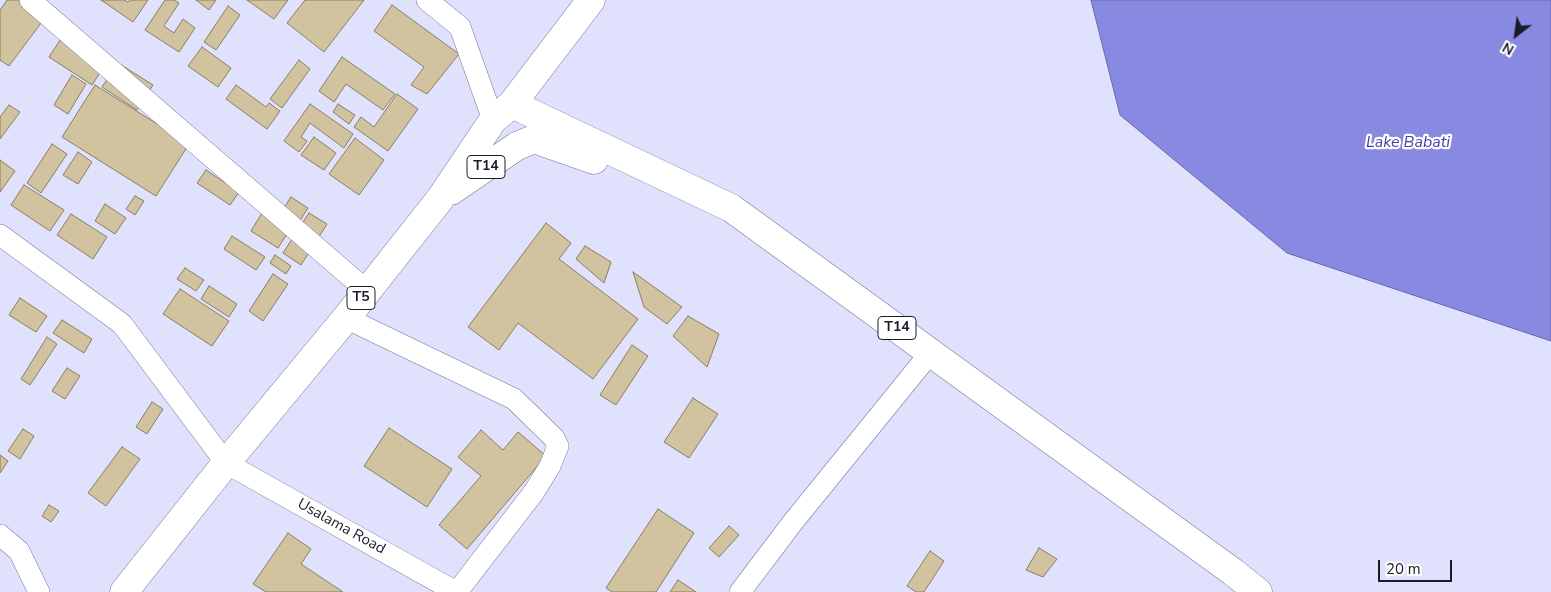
<!DOCTYPE html>
<style>
body{margin:0}
#map{position:relative;width:1551px;height:592px;overflow:hidden;background:#dfe1fd;font-family:"Nunito Sans",sans-serif}
canvas{display:block}
.north{position:absolute;left:1491px;top:10px;width:50px;height:50px;-webkit-text-stroke:4px #fff;paint-order:stroke;rotate:210deg;font-size:14px;font-weight:700;line-height:20px;text-align:center;color:#1c1c29}
.north::after{content:'';display:block;margin:auto;width:18px;height:22px;background:#1c1c29;clip-path:polygon(50% 0,100% 100%,50% 72%,0 100%)}
.scale{position:absolute;left:1378px;top:560px;width:74px;height:22px;box-sizing:border-box;border:2px solid #1c1c29;border-top:0;padding-left:6px;font-size:15px;line-height:18px;white-space:nowrap;color:#1c1c29;-webkit-text-stroke:4px #fff;paint-order:stroke}
</style>
<div id="map">
<canvas width="1551" height="592"></canvas>
<div class="north">N</div>
<div class="scale">20 m</div>
</div>
<script>
const c = document.querySelector('canvas').getContext('2d');
c.lineJoin = 'round';
function paint(path, color) { c.fillStyle = color; c.fill(path, 'evenodd'); }
const poly = rows => new Path2D(rows.map(r => 'M' + r).join(''));
function trace(path, color, width, dash) { c.strokeStyle = color; c.lineWidth = width; c.lineCap = dash ? 'butt' : 'round'; c.setLineDash(dash || []); c.stroke(path); }
function drawText(font, color, halo, rows, align = 'center') {
  c.font = font + ' "Nunito Sans",sans-serif'; c.lineWidth = 4.5; c.setLineDash([]); c.textBaseline = 'middle'; c.strokeStyle = halo; c.fillStyle = color; for (const [text, x, y, turn = 0] of rows) {
    c.save(); c.translate(x, y); c.rotate((+turn || 0) * Math.PI / 180); c.textAlign = isNaN(turn) ? turn : align; if (halo) c.strokeText(text, 0, 0); c.fillText(text, 0, 0); c.restore();
  }
}
const water = poly([
 [1091,0,1551,0,1551,341,1287,253,1120,115,1091,0]
]);
paint(water, '#8889e0');
trace(water, '#6868a9', 1);
const building = poly([
 [7,0,18,0,44,19,9,66,0,60,0,10,7,0],
 [101,0,124,0,128,2,130,0,148,0,133,22,101,0],
 [165,0,174,0,179,3,164,26,174,33,183,19,195,28,179,52,145,30,165,0],
 [196,0,216,0,209,10,196,0],
 [247,0,288,0,274,19,247,0],
 [305,0,364,0,324,52,287,23,305,0],
 [392,5,459,54,427,94,411,85,424,67,374,31,392,5],
 [228,6,240,15,216,50,204,42,228,6],
 [66,31,109,59,92,85,49,57,66,31],
 [202,47,231,68,218,87,188,66,202,47],
 [342,57,395,94,383,110,346,84,334,102,319,91,342,57],
 [299,60,310,69,282,108,270,99,299,60],
 [118,63,153,85,137,110,102,87,118,63],
 [72,75,86,84,68,114,54,105,72,75],
 [95,85,189,144,156,196,62,137,95,85],
 [236,85,266,107,269,103,280,111,267,129,226,99,236,85],
 [397,94,418,109,388,151,354,127,361,117,374,127,397,94],
 [310,104,353,134,344,148,310,123,301,137,307,141,299,152,284,141,310,104],
 [338,104,355,115,349,124,333,112,338,104],
 [9,105,20,112,0,139,0,117,9,105],
 [314,137,336,153,324,170,301,155,314,137],
 [355,138,384,160,359,195,329,174,355,138],
 [52,144,67,154,41,193,27,183,52,144],
 [78,152,92,162,78,184,63,175,78,152],
 [0,160,15,171,0,192,0,160],
 [206,170,239,192,230,205,197,183,206,170],
 [24,185,64,210,50,231,11,205,24,185],
 [135,196,144,201,135,215,126,209,135,196],
 [291,197,308,208,297,225,280,214,291,197],
 [105,204,126,218,115,234,95,221,105,204],
 [262,213,289,231,278,248,251,231,262,213],
 [309,213,327,224,301,265,283,253,309,213],
 [71,214,107,237,93,259,57,235,71,214],
 [546,223,571,243,559,259,638,319,593,379,518,323,499,350,468,327,546,223],
 [232,236,265,257,256,270,224,249,232,236],
 [585,246,611,262,604,283,576,259,585,246],
 [275,255,291,266,286,274,270,263,275,255],
 [185,268,204,280,196,291,177,279,185,268],
 [633,272,682,307,667,324,644,307,633,272],
 [273,274,288,284,263,321,249,311,273,274],
 [209,286,237,304,229,317,201,299,209,286],
 [180,289,229,321,212,346,163,314,180,289],
 [20,298,47,316,36,332,9,315,20,298],
 [688,316,719,334,707,367,673,336,688,316],
 [62,320,92,339,84,353,53,333,62,320],
 [47,337,57,344,30,385,21,379,47,337],
 [632,345,648,356,616,405,600,395,632,345],
 [67,368,80,376,65,399,52,391,67,368],
 [693,398,718,414,689,458,664,442,693,398],
 [152,402,163,409,147,434,136,427,152,402],
 [389,428,452,469,427,507,364,466,389,428],
 [23,429,34,436,20,459,8,451,23,429],
 [481,430,503,450,518,432,546,456,467,549,439,525,481,476,458,457,481,430],
 [122,447,140,459,106,506,88,493,122,447],
 [0,455,8,461,0,473,0,455],
 [49,505,59,511,51,522,42,516,49,505],
 [658,509,694,533,656,592,612,592,606,588,658,509],
 [729,526,739,535,719,557,709,548,729,526],
 [288,533,311,549,301,564,343,592,266,592,253,584,288,533],
 [1039,548,1057,559,1043,577,1026,570,1039,548],
 [930,551,944,561,924,592,916,592,907,586,930,551],
 [678,580,696,592,670,592,678,580]
]);
paint(building, '#d1c2a0');
trace(building, '#8b7e5e', 1);
const street = poly([
 [30,0,367,291],
 [427,0,460,27,493,120],
 [0,235,122,324,226,463,456,592],
 [346,318,514,399,554,438,558,446,550,466,534,492,457,592],
 [0,535,19,551,39,592],
 [740,592,793,522,931,352]
]);
const highway = poly([
 [512,104,731,208,1233,572,1258,592],
 [451,191,517,146,534,139,594,160],
 [124,592,226,463,346,318,440,199,493,120,512,104,591,0]
]);
trace(street, '#767898', 22);
trace(highway, '#767898', 29);
trace(street, '#fff', 21);
trace(highway, '#fff', 28);
for (const [x, y, w] of [
 [486,167,38],
 [361,298,28],
 [897,328,38]
]) { const box = new Path2D(); box.roundRect(x - w / 2, y - 11.5, w, 23, 4); c.fillStyle = '#fff'; c.fill(box); trace(box, '#1c1c29', 1); }
drawText('bold 14px', '#1c1c29', null, [
 ["T14",486,167],
 ["T5",361,298],
 ["T14",897,328]
]);
drawText('15px', '#1c1c29', '#fff', [
 ["Usalama Road",341,527,29]
]);
drawText('italic 16px', '#473da3', '#fff', [
 ["Lake Babati",1408,143]
]);
</script>
